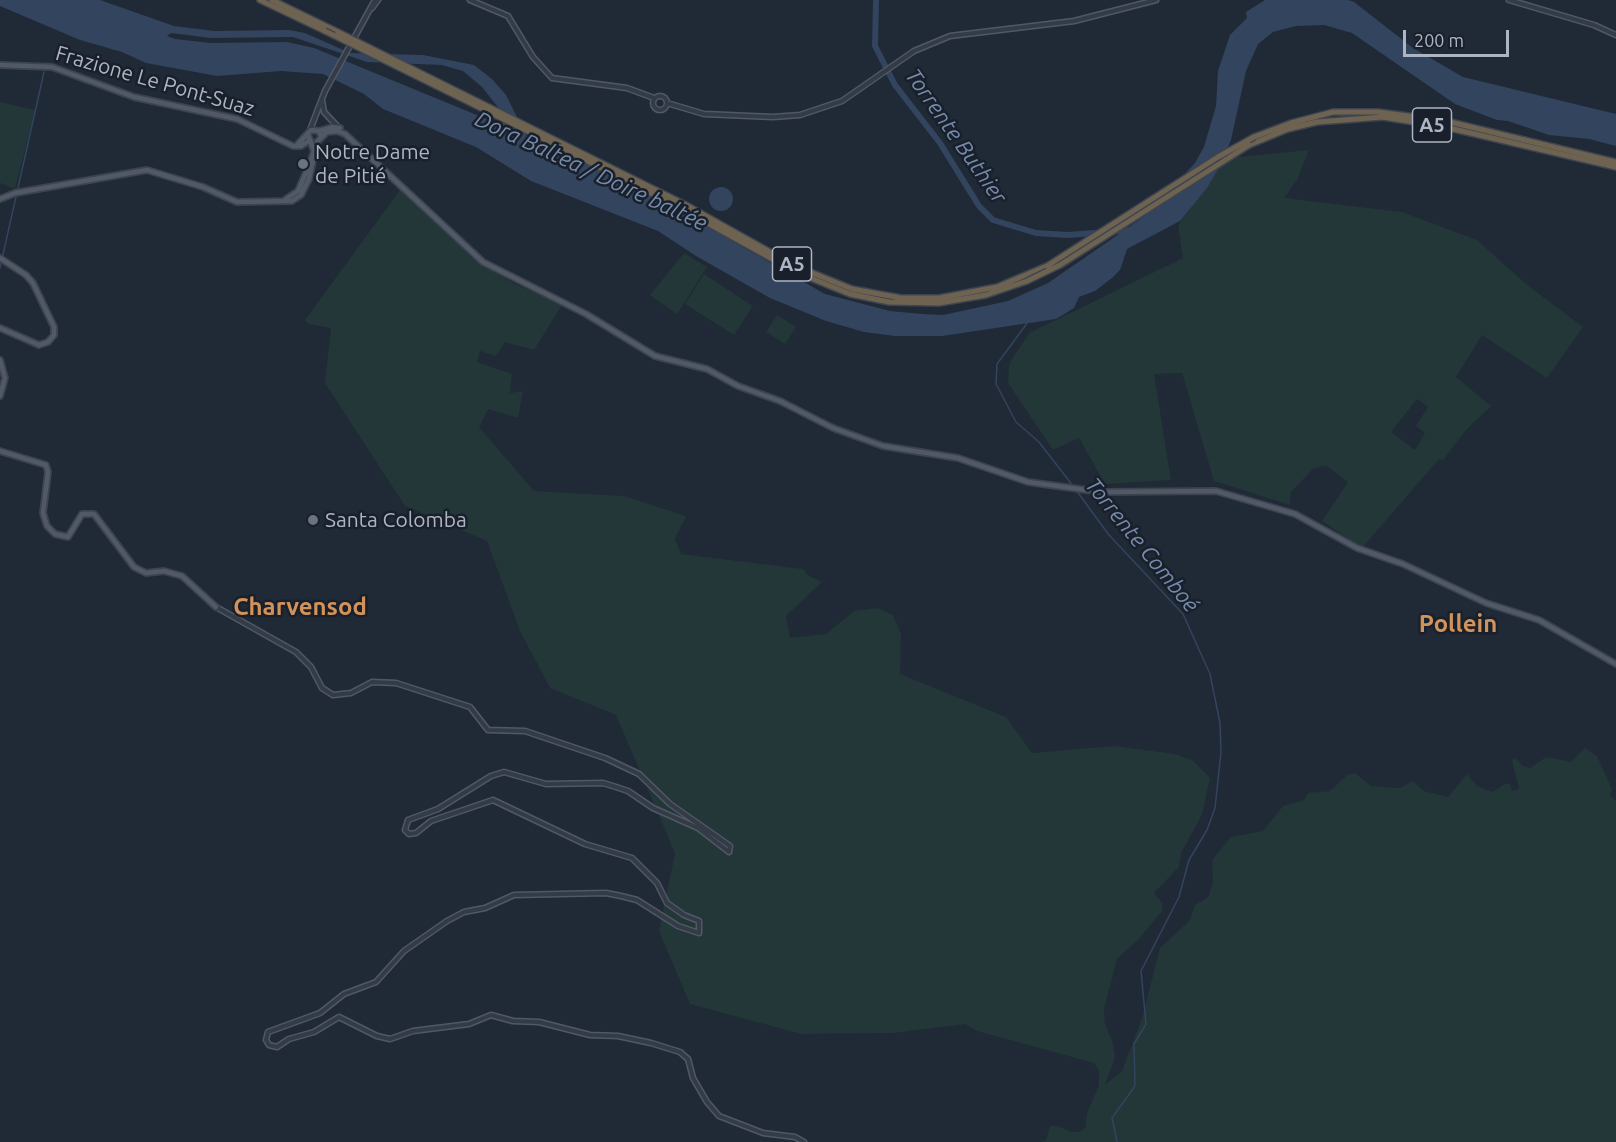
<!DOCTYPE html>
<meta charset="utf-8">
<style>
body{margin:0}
#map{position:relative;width:1616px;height:1142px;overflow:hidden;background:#202936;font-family:Ubuntu,sans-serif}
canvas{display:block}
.scale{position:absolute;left:1403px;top:30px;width:106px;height:27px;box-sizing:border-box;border:3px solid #adb5c4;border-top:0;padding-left:8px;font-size:18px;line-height:21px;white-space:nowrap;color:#adb5c4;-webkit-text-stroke:4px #19202b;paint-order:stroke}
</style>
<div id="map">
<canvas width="1616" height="1142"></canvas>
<div class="scale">200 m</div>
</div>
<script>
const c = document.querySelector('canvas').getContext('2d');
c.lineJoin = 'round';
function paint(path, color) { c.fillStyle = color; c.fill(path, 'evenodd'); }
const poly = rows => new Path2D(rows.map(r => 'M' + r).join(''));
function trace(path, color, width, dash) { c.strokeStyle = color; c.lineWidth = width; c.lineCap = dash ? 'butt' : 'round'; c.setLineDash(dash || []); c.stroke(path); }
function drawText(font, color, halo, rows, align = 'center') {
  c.font = font + ' Ubuntu,sans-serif'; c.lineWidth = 5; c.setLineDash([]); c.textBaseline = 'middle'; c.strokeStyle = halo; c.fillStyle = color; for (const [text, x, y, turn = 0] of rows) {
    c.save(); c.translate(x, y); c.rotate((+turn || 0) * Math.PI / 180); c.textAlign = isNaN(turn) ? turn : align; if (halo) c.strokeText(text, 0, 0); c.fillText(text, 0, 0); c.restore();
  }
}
paint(poly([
 [0,102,35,110,15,189,0,183],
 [1309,150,1297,180,1284,198,1402,212,1477,240,1526,284,1583,327,1547,378,1482,335,1456,377,1491,406,1466,430,1443,460,1439,459,1362,548,1322,521,1348,482,1327,466,1314,468,1291,492,1290,505,1214,481,1182,373,1154,374,1171,480,1105,484,1079,438,1053,450,1008,383,1009,364,1029,333,1183,258,1178,225,1220,166,1231,158,1240,156,1238,157],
 [1417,399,1428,407,1416,426,1425,433,1415,450,1391,432],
 [400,190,475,260,513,283,562,305,534,350,505,342,496,356,480,351,477,362,512,374,510,393,523,391,518,418,488,409,479,427,534,491,624,496,686,516,675,539,681,554,803,569,809,576,822,582,786,616,790,638,826,634,854,611,878,608,893,615,901,634,900,674,1006,717,1032,753,1114,746,1175,754,1192,760,1210,778,1202,815,1181,853,1179,867,1154,893,1162,903,1163,910,1139,939,1117,959,1104,1009,1105,1024,1113,1043,1115,1058,1105,1085,1122,1071,1142,1018,1160,948,1190,920,1195,905,1208,897,1213,883,1212,860,1231,837,1263,831,1283,806,1304,800,1308,793,1330,791,1347,775,1355,773,1371,786,1400,788,1413,781,1424,791,1448,797,1467,774,1477,786,1492,792,1505,784,1510,784,1512,791,1519,789,1512,760,1515,758,1523,766,1530,768,1546,757,1571,762,1585,748,1597,756,1612,789,1610,796,1616,801,1616,1142,1041,1142,1046,1140,1050,1126,1057,1126,1072,1132,1079,1132,1085,1128,1087,1113,1099,1085,1099,1070,1094,1063,977,1031,965,1024,893,1033,801,1034,690,1004,659,931,675,853,616,715,550,688,520,631,487,541,405,506,325,383,331,328,309,324,305,320],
 [684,253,707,267,677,314,650,295],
 [704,274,753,306,734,335,685,304],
 [777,315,796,327,785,344,766,332]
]), '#233638');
paint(poly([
 [0,0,100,0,174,26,214,31,289,30,305,33,350,53,423,55,474,65,492,79,506,95,528,139,546,144,666,203,825,294,890,311,922,314,943,315,1008,301,1048,283,1145,216,1195,163,1204,147,1216,106,1218,71,1230,35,1247,18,1246,12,1265,0,1348,0,1354,2,1413,48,1463,77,1616,114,1616,146,1589,139,1549,135,1508,121,1497,120,1455,104,1352,33,1324,25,1296,26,1273,32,1258,44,1246,71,1231,140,1220,166,1207,188,1180,221,1127,249,1120,270,1112,278,1095,291,1079,297,1074,308,1056,319,942,336,895,336,864,332,826,321,770,298,696,256,658,231,531,181,476,147,383,109,364,94,323,74,281,71,217,76,146,63,122,52,80,40,0,6],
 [171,33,211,38,293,37,367,62,442,65,463,71,482,87,497,106,501,125,314,48,287,42,211,43,175,39,167,36],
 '709 199a12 12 0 1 1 24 0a12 12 0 1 1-24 0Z'
]), '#33445e');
trace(poly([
 [0,268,44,72],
 [1028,322,997,364,996,384,1016,422,1039,442,1073,486],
 [1076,490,1109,535,1183,614,1210,674,1220,723,1221,752,1215,808,1207,830,1189,860,1179,897,1141,971,1146,1024,1134,1044,1135,1086,1112,1118,1117,1142]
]), '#33445e', 1.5);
trace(poly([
 [876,0,875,46,895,85,940,143,979,206,993,220,1036,233,1068,235,1132,230]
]), '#33445e', 6);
const minor = poly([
 [470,0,508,16,533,57,552,78,627,88,654,98],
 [1509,0,1594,25,1616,35],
 [372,8,378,0],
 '653 103a7 7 0 1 1 14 0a7 7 0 1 1-14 0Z',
 [322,100,324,112,340,129],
 [667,103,704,114,773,117,800,115,842,101,914,51,950,36,1074,21,1156,0],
 [310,130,325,91,375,0],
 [216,607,296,652,311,667,322,688,333,695,351,693,372,682,396,683,470,707,488,730,525,731,605,758,639,774,670,804,730,846,729,852,698,828,653,808,628,791,616,787,603,783,546,784,504,772,491,776,438,809,408,820,405,830,409,834,416,833,431,821,493,800,585,844,632,858,657,883,667,903,684,915,699,921,699,933,678,926,637,900,621,896,606,893,514,895,485,908,464,912,447,921,404,951,376,982,344,994,320,1013,268,1032,266,1040,269,1045,277,1047,289,1039,314,1032,339,1017,377,1036,390,1039,413,1031,469,1024,491,1015,513,1021,539,1022,590,1035,618,1036,651,1043,680,1052,688,1059,693,1078,707,1102,719,1116,763,1133,795,1137,804,1142]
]);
const major = poly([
 [0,65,52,67,134,97,237,119,293,146,301,146,310,140],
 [319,131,333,127,340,128],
 [298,144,311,130,319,131,321,136],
 [0,199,15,193,147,170,203,187,237,202,292,201,301,195,309,179,317,142,327,132,337,131,345,134,483,262,586,314,655,356,707,369,738,386,780,401,833,428,883,446,958,458,1028,482,1101,492,1216,491,1295,514,1357,548,1403,564,1486,603,1539,620,1616,664],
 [286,199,298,191,311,161,314,151,308,135],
 [0,258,26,275,33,283,54,327,54,335,48,342,39,345,0,328],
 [0,360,5,378,0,396],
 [0,451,46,465,48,472,43,513,47,526,55,534,68,537,82,514,94,514,134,567,146,573,164,571,182,576,216,607]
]);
const highway = poly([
 [260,0,325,31],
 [272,0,338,32],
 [1254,137,1291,123,1333,112,1378,112,1446,121,1616,162],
 [557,141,686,205,793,265,852,289,901,298,939,298,997,287,1047,266],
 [1249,145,1288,129,1317,122,1383,117,1445,127,1616,167],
 [560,147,684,210,796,272,850,294,889,302,939,303,986,295,1027,281]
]);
trace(minor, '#515865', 7);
trace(major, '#3d4450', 8);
trace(highway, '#3e4551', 8);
trace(minor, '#333b47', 4);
trace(major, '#515967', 4.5);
trace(highway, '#6d6350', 5);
const highwayBridge = poly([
 [325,31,560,147],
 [338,32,557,141],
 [1047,266,1218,157,1254,137],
 [1027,281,1060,265,1249,145]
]);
trace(highwayBridge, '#3e4551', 8, []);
trace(highwayBridge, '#6d6350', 5);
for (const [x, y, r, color] of [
 [303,164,6,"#6b7280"],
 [313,520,6,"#6b7280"]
]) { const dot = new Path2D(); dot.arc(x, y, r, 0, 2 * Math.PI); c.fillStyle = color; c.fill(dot); trace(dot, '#19202b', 2); }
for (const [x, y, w] of [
 [1432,125,39],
 [792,264,39]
]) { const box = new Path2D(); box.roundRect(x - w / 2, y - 17, w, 34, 4.5); c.fillStyle = '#19202b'; c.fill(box); trace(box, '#adb5c4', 1.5); }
drawText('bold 20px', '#adb5c4', null, [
 ["A5",1432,125],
 ["A5",792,264]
]);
drawText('21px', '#adb5c4', '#19202b', [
 ["Frazione Le Pont-Suaz",155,81,16]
]);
drawText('21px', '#adb5c4', '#19202b', [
 ["Notre Dame",315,152],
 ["de Pitié",315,176],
 ["Santa Colomba",325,520]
], 'left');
drawText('italic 22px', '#758bac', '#19202b', [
 ["Torrente Buthier",956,136,55],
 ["Dora Baltea / Doire baltée",591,171,25],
 ["Torrente Comboé",1142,545,51]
]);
drawText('bold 24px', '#d2935a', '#19202b', [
 ["Charvensod",300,607],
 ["Pollein",1458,624]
]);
</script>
